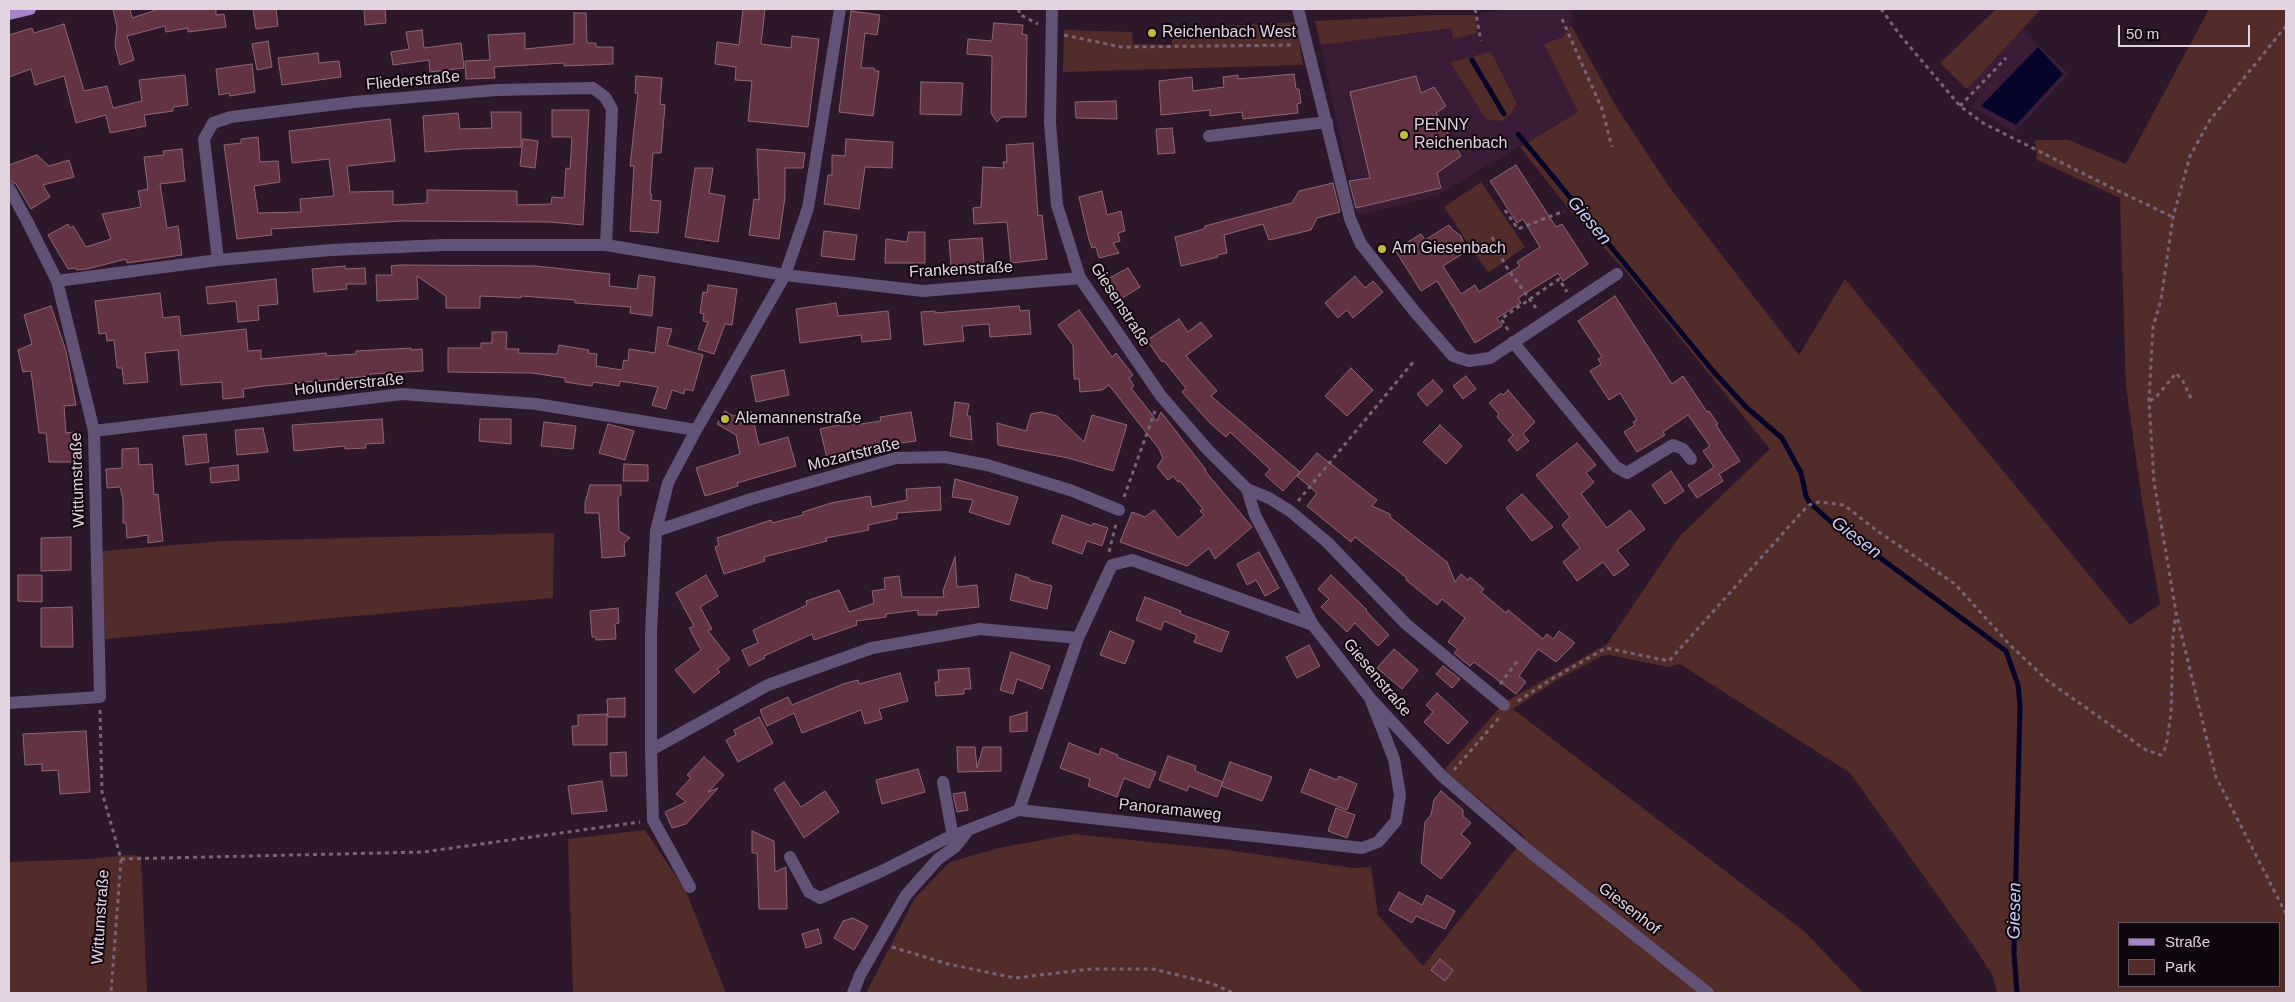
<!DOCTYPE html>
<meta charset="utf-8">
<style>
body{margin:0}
#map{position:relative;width:2295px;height:1002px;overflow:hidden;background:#2d172a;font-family:Helvetica,sans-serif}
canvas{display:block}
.frame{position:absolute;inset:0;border:10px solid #e3d3e0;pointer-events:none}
.legend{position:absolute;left:2118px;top:922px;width:162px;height:65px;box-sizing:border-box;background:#10060e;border:1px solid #645862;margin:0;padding:6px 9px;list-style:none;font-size:15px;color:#e3d3e0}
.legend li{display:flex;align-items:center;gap:10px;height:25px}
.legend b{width:25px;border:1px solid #645862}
.scale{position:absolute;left:2118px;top:25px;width:132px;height:22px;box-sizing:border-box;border:2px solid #e3d3e0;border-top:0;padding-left:6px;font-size:15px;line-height:18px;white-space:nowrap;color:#e3d3e0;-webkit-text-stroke:4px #10060e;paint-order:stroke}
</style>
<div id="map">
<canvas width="2295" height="1002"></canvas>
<div class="frame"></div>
<ul class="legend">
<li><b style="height:6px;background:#a582cc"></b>Straße</li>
<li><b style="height:14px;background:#512c29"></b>Park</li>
</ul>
<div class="scale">50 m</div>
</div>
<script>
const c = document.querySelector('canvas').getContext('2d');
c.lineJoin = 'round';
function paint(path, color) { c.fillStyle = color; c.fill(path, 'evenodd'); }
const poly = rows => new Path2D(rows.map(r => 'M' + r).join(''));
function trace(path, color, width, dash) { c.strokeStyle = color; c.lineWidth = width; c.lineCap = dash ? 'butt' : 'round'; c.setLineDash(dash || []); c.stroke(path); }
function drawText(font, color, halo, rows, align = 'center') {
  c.font = font + ' Helvetica,sans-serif'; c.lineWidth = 4; c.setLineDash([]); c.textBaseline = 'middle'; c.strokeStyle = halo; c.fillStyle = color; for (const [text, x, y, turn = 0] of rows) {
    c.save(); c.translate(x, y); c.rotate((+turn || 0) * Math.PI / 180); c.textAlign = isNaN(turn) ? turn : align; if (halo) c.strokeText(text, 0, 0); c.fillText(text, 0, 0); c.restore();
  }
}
paint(poly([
 [1508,9,1573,9,1571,25,1563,37,1544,45,1578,112,1438,195,1357,215,1315,21,1474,15],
 [2022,29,2069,74,2015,132,1971,107,1978,98,1967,89]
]), '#391c35');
paint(poly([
 [1996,9,2041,9,1967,89,1940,63],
 [2209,9,2286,9,2286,993,1997,993,1993,976,1975,948,1850,773,1680,664,1668,667,1609,655,1602,656,1557,680,1513,709,1804,931,1863,993,866,993,915,898,950,862,999,848,1074,834,1227,850,1353,868,1371,867,1378,915,1423,966,1525,837,1444,770,1505,702,1607,644,1680,536,1770,449,1627,273,1568,208,1520,147,1578,112,1544,44,1563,37,1571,25,1617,108,1670,188,1799,355,1845,279,2130,625,2160,604,2142,501,2126,386,2120,198,2037,160,2035,140,2069,140,2126,164],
 [2119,923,2279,923,2279,986,2119,986],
 [1434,15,1474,15,1477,33,1453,39,1452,28,1321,45,1315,21],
 [1296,22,1303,65,1063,72,1064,30,1132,32,1133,44,1172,45,1171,29],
 [1491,52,1517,104,1511,114,1502,121,1486,119,1450,62],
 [1481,182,1525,247,1488,273,1444,207],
 [554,533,553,598,105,639,102,551,224,541],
 [645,830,686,891,726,993,573,993,568,839],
 [131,855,141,856,147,993,9,993,9,862,90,859]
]), '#512c29');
paint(poly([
 [2038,47,2063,74,2016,125,1981,106]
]), '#070429');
trace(poly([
 [1472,60,1504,114],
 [1518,134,1713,371,1746,407,1782,438,1801,473,1806,496,1810,503,1829,520,2006,651,2018,685,2020,705,2014,953,2017,993]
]), '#070429', 5);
const building = poly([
 [113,9,130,9,132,18,159,9,216,9,216,15,224,14,226,27,188,32,188,28,166,32,165,26,127,36,134,60,120,65,115,46,117,27,113,9],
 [253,9,276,9,278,26,256,29,253,9],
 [364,9,385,9,386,23,365,25,364,9],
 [743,9,765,9,761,44,791,48,792,36,819,39,808,127,748,121,752,81,735,80,736,67,715,64,717,42,739,45,743,9],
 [851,11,880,15,877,35,865,33,861,68,874,68,875,71,879,71,873,116,839,112,851,11],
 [574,13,586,13,587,43,596,43,596,47,613,47,613,64,564,66,564,63,494,67,495,78,466,79,465,61,490,60,488,35,525,33,525,49,574,44,574,13],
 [994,23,1023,25,1022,34,1027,35,1026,117,1002,117,997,122,991,113,992,56,967,54,968,39,992,41,994,23],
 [64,24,84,91,107,86,113,108,142,101,139,80,185,75,188,105,173,107,173,111,144,115,146,126,110,133,106,115,76,123,64,76,35,85,31,69,9,77,9,35,32,28,34,33,64,24],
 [422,30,424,48,461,43,464,68,430,72,429,60,393,65,391,52,409,49,406,32,422,30],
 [268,41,272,67,257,70,252,44,268,41],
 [318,53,319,63,339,61,341,77,282,85,278,58,318,53],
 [252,64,255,92,230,96,229,93,219,95,216,69,252,64],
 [1294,74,1296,89,1299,89,1301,103,1297,104,1298,113,1243,119,1242,112,1210,116,1210,110,1161,115,1159,81,1192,77,1193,91,1224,87,1223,77,1238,75,1238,79,1294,74],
 [636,76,662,78,660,104,665,105,661,153,653,153,650,194,652,194,651,200,661,201,658,233,630,231,634,166,630,166,638,93,635,93,636,76],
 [1416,76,1421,93,1434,87,1446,106,1436,113,1461,156,1437,173,1441,188,1356,208,1349,181,1370,178,1350,92,1416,76],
 [921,82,963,83,961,115,920,114,921,82],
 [1116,101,1117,119,1076,118,1075,102,1116,101],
 [552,110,589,110,583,225,550,222,402,221,271,229,272,235,237,239,224,145,241,143,241,139,258,137,260,162,278,161,280,182,254,186,258,213,301,212,300,199,334,196,329,159,292,163,289,131,390,119,395,161,347,166,350,192,393,191,393,205,427,203,427,190,517,191,517,205,551,204,552,197,564,198,566,168,570,169,572,137,552,137,552,110],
 [491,112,521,112,521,147,461,149,425,152,423,116,458,113,460,129,492,128,491,112],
 [1172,128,1175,153,1158,154,1156,129,1172,128],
 [523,139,538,141,535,168,520,166,523,139],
 [846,139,893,142,892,168,865,167,859,209,824,204,828,175,832,175,832,155,845,156,846,139],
 [1033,143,1038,216,1042,215,1047,259,1011,263,1007,222,974,224,973,208,981,207,983,167,1004,168,1003,162,1007,162,1006,145,1033,143],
 [182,149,185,181,160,184,167,228,178,226,182,255,127,263,126,259,87,269,76,270,76,268,68,269,48,235,68,224,70,228,73,226,86,247,111,239,102,214,141,207,138,191,148,189,144,157,164,155,163,151,182,149],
 [757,149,805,153,803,168,785,168,785,197,779,239,749,235,754,199,759,200,757,149],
 [37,155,49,166,69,160,74,177,43,185,50,197,31,209,16,184,9,180,9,165,37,155],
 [1516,165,1556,227,1562,224,1588,264,1563,281,1558,273,1518,298,1521,303,1497,318,1502,326,1475,343,1437,281,1421,291,1395,250,1421,234,1425,240,1449,225,1453,230,1461,236,1467,251,1443,266,1461,294,1475,285,1479,292,1520,266,1517,262,1540,247,1523,219,1517,223,1490,181,1516,165],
 [695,168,713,168,709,193,725,196,718,242,685,237,695,168],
 [1333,183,1340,212,1317,218,1311,230,1269,240,1263,224,1224,235,1227,253,1217,255,1218,257,1181,266,1175,237,1204,229,1205,226,1292,203,1299,191,1333,183],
 [1102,191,1107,215,1121,211,1125,231,1118,233,1120,241,1113,243,1119,253,1099,258,1096,247,1092,248,1089,240,1079,197,1102,191],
 [824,231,857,235,854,260,821,256,824,231],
 [909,232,925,232,925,263,885,263,886,239,907,242,909,232],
 [982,238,984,264,951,266,949,240,982,238],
 [400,265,536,266,610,274,609,286,637,289,639,275,655,277,652,316,630,313,631,307,575,303,575,300,521,296,521,298,480,296,480,308,446,308,446,296,417,276,418,299,377,301,376,275,392,275,391,266,400,265],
 [345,266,345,269,365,268,366,284,346,284,347,289,314,292,312,269,345,266],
 [1128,268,1140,287,1119,300,1106,280,1128,268],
 [1355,276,1365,288,1373,281,1383,292,1353,318,1347,310,1338,318,1325,303,1355,276],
 [276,279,278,304,258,306,259,320,238,322,236,301,208,304,206,287,276,279],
 [708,285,737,289,732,325,725,324,714,354,698,349,708,322,703,321,704,314,700,313,703,292,707,293,708,285],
 [160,293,163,318,179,316,181,336,246,329,248,351,261,350,261,359,326,353,326,356,356,354,356,351,411,348,411,350,422,349,423,371,370,374,370,376,264,386,243,389,244,397,223,399,222,382,181,385,178,350,145,353,148,382,124,384,122,368,117,368,114,340,107,341,106,333,99,334,95,301,160,293],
 [1615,296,1672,384,1683,376,1707,412,1709,411,1718,424,1716,425,1740,461,1719,474,1723,481,1697,498,1688,485,1714,467,1703,451,1710,446,1688,415,1663,432,1665,435,1637,452,1624,432,1635,425,1633,422,1637,420,1620,393,1609,400,1590,371,1601,364,1598,359,1602,357,1578,321,1615,296],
 [836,303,838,316,888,311,891,339,862,342,861,335,800,343,796,309,836,303],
 [51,306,66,351,76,405,64,406,66,433,73,432,73,462,49,462,46,433,39,433,31,371,23,372,18,350,32,344,24,315,51,306],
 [1019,306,1020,311,1029,310,1031,334,990,337,989,324,962,326,964,341,924,345,921,312,935,311,935,313,1019,306],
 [1079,310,1112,357,1116,353,1133,375,1129,378,1134,386,1131,388,1157,421,1161,412,1206,470,1205,471,1252,527,1215,559,1209,548,1187,566,1120,542,1132,512,1145,517,1154,510,1178,538,1204,515,1200,511,1203,509,1180,481,1178,482,1173,476,1168,480,1157,467,1163,458,1159,449,1109,385,1102,390,1080,392,1079,379,1074,379,1073,345,1058,325,1079,310],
 [1179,319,1188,332,1201,322,1212,336,1186,356,1217,391,1211,396,1300,472,1283,491,1265,475,1270,469,1230,432,1226,437,1210,423,1182,392,1186,388,1164,361,1162,362,1147,340,1179,319],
 [658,327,672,329,667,345,703,355,693,391,685,389,684,394,672,390,666,409,652,405,658,387,620,381,619,386,593,382,592,386,565,382,565,378,532,373,448,372,448,348,481,348,481,343,492,343,492,332,507,332,506,349,519,349,518,353,557,354,559,345,589,350,588,353,597,354,596,366,622,370,624,360,628,361,629,349,655,353,658,327],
 [1351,368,1373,390,1347,416,1325,396,1351,368],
 [784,370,789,395,756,402,751,376,784,370],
 [1466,376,1476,389,1463,399,1453,386,1466,376],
 [1433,380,1443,391,1427,406,1417,394,1433,380],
 [1508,390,1535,422,1523,434,1529,441,1517,451,1508,440,1513,435,1497,417,1499,414,1489,403,1501,393,1503,395,1508,390],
 [955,402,969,404,967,416,970,416,972,440,950,436,955,402],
 [725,411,733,416,751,411,759,445,788,437,796,466,737,483,738,486,705,496,696,468,740,454,736,435,717,424,725,411],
 [911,412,916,441,885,445,827,458,820,429,853,422,854,425,881,421,880,417,911,412],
 [1041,412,1057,416,1084,442,1092,415,1127,425,1113,471,1068,458,998,445,997,423,1026,431,1031,414,1041,412],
 [382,419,384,443,365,444,366,448,345,449,345,446,294,451,292,425,382,419],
 [480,419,511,419,511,444,479,441,480,419],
 [544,422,576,426,573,449,541,446,544,422],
 [608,424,634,431,625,460,599,453,608,424],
 [1440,425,1462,446,1446,464,1423,442,1440,425],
 [263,428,268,452,237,455,235,430,263,428],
 [206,434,209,462,186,465,183,436,206,434],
 [1577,443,1596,465,1586,473,1594,482,1581,494,1607,528,1630,510,1645,529,1617,550,1629,565,1614,576,1603,562,1577,581,1563,562,1580,548,1562,525,1570,517,1536,475,1577,443],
 [138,448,139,465,152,464,154,495,158,494,163,541,148,543,148,535,127,538,126,523,123,523,123,499,120,487,107,488,106,469,122,468,122,449,138,448],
 [1317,453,1377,500,1372,506,1390,514,1391,518,1447,562,1455,582,1461,574,1468,580,1470,577,1484,589,1481,592,1506,613,1508,610,1543,639,1547,634,1553,639,1559,631,1575,643,1556,662,1538,649,1519,676,1526,682,1516,694,1474,662,1470,666,1454,653,1458,649,1448,642,1465,618,1442,599,1437,605,1406,580,1407,578,1355,537,1351,542,1307,506,1317,493,1297,476,1317,453],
 [624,464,648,465,648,481,623,481,624,464],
 [238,465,239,480,211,483,210,468,238,465],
 [1671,471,1684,491,1665,504,1652,485,1671,471],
 [955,479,1018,497,1009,525,969,512,973,500,952,497,955,479],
 [590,485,621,485,621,495,618,497,619,531,630,538,624,543,625,556,602,558,599,513,585,513,585,503,590,485],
 [940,487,941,510,897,513,897,519,868,525,869,530,826,538,827,541,764,557,765,561,724,574,715,547,719,545,717,538,771,520,772,523,803,515,803,512,831,503,870,496,872,507,907,500,906,489,940,487],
 [1522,494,1553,527,1532,541,1506,508,1522,494],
 [1062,515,1092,526,1093,523,1108,528,1102,546,1087,541,1082,554,1052,543,1062,515],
 [71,537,71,570,41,571,41,538,71,537],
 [1259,552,1279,588,1265,596,1256,580,1247,585,1237,564,1259,552],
 [955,557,957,587,977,585,979,607,937,611,937,615,918,615,918,610,886,614,886,617,856,621,857,625,814,640,812,634,764,656,765,658,749,666,742,650,758,643,753,630,807,605,806,601,839,590,849,612,874,603,872,591,885,589,884,578,899,576,902,597,944,597,943,591,955,557],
 [1016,574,1029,578,1029,580,1052,586,1047,609,1010,600,1016,574],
 [18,575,42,575,42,602,18,601,18,575],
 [706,575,718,596,700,607,712,629,708,631,730,659,717,669,720,672,694,693,675,670,701,650,689,628,694,626,676,593,706,575],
 [1331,575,1367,610,1366,611,1389,635,1378,646,1355,623,1347,632,1321,607,1329,599,1318,589,1331,575],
 [1145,597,1181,611,1180,614,1229,632,1221,652,1194,642,1197,635,1164,621,1161,630,1136,620,1145,597],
 [72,607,73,647,41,647,41,608,72,607],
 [618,608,619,623,615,624,616,639,596,640,596,637,592,637,590,611,618,608],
 [1110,631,1134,641,1125,664,1100,655,1110,631],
 [1309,645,1320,666,1297,678,1286,657,1309,645],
 [1394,649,1418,670,1402,689,1377,668,1394,649],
 [1011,652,1050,666,1042,689,1017,679,1013,694,1000,690,1011,652],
 [1443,666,1460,679,1452,688,1436,674,1443,666],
 [969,668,971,689,964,689,964,694,936,696,935,682,939,682,938,670,969,668],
 [900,673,908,701,879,709,882,719,865,724,861,710,802,733,794,713,767,726,760,710,788,697,792,705,843,684,858,680,859,684,900,673],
 [1437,693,1468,722,1448,744,1424,722,1433,712,1426,705,1437,693],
 [625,698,625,717,608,717,607,699,625,698],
 [1027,712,1027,731,1010,732,1010,717,1027,712],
 [607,714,607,745,573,745,572,726,578,726,578,715,607,714],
 [759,717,773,743,738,762,726,740,736,735,734,730,759,717],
 [86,731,90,792,60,794,58,770,42,771,42,764,25,765,23,734,86,731],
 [1069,743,1099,755,1101,748,1118,755,1117,757,1156,772,1149,788,1124,778,1117,797,1088,786,1090,779,1060,768,1069,743],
 [957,747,975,747,977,768,983,747,1001,747,1001,771,958,772,957,747],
 [626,752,627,776,611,776,610,753,626,752],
 [1168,756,1196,766,1195,771,1223,782,1217,797,1189,786,1187,791,1159,780,1168,756],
 [704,757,724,775,708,792,718,788,686,824,672,828,665,812,686,802,676,794,691,778,687,775,704,757],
 [1230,762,1272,777,1262,801,1221,786,1230,762],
 [918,769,925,792,882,804,876,780,918,769],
 [1310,769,1337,780,1339,776,1357,784,1347,810,1301,792,1310,769],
 [602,781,607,811,572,814,568,786,602,781],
 [784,782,801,807,825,791,839,812,804,838,774,789,784,782],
 [1441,791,1463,810,1463,816,1471,823,1461,834,1471,843,1441,879,1421,863,1425,822,1431,815,1434,800,1441,791],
 [965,792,968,810,957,812,953,794,965,792],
 [1336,808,1355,815,1347,838,1328,831,1336,808],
 [752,831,774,841,775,872,786,867,787,909,759,909,757,853,752,853,752,831],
 [1399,892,1422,905,1427,895,1455,911,1445,929,1416,916,1412,923,1389,910,1399,892],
 [853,918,868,926,854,950,834,938,843,921,853,918],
 [818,929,822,943,806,948,802,934,818,929],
 [1440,959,1453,970,1445,981,1431,970,1440,959]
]);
paint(building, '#633243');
trace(building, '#8d6874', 1);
trace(poly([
 [1019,9,1019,14,1038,24],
 [1475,9,1481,41],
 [1881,9,1900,35,1960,106,1983,123,2110,187,2173,217],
 [1562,19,1602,109,1612,147],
 [2286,26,2210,120,2190,156,2173,217,2161,300,2153,327,2149,401,2154,482,2176,612,2216,777,2286,914],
 [1064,35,1121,47,1292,45],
 [1960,106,2006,58],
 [1505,210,1518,229,1564,211],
 [1492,237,1505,265,1538,311],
 [1508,330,1501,319,1559,279,1567,292],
 [2150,401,2157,396,2176,373,2183,381,2192,401],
 [1124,497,1155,411],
 [1298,501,1414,361],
 [1109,552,1116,524],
 [1500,684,1519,659],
 [1518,701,1555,677,1606,648,1669,661,1801,513,1809,505,1819,502,1844,505,1876,530,1955,584,2010,645,2048,681,2146,750,2161,755,2166,747,2171,713,2173,637,2176,612],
 [100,710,102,792,121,859,111,993],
 [1454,770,1499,718],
 [121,859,423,852,640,822],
 [892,947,948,964,1015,978,1091,969,1153,969,1211,983,1233,993]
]), '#776474', 3, [4, 4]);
trace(poly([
 [1052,9,1050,123,1057,205,1080,278,1161,396,1207,449,1247,489,1269,498,1290,511,1327,542,1406,624,1504,705],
 [1298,9,1350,219,1361,244,1415,312,1453,356,1469,361,1490,358,1617,274],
 [1209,136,1327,122],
 [9,188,27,221,57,281,94,431,100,697,9,703],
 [218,260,204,139,213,123,231,117,354,102,496,90,593,88,605,97,612,109,606,245],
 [57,281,218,260,331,250,443,245,606,245,785,275,923,291,1080,278],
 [1513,342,1616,467,1627,473,1673,445,1683,449,1691,459],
 [94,431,402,394,536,404,696,430],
 [1247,489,1255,515,1313,625,1370,698,1442,776,1529,851,1708,993],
 [656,531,751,499,896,458,945,457,987,465,1070,490,1119,510],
 [651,750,768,685,872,648,980,629,1078,638],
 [943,782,953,837],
 [1019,810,1078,638,1112,565,1132,560,1313,625],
 [790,857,809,892,820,898,882,871,945,839,1019,810,1362,848,1378,842,1396,821,1400,795,1394,759,1370,698],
 [690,887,653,820,651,750,651,633,656,531,668,483,696,430,785,275,808,208,840,9],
 [853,993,860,975,906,895,938,859,955,847,966,833]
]), '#625276', 12);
trace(poly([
 [9,14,30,9]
]), '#a582cc', 12);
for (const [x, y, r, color] of [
 [1152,33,5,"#c3bd3e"],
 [1404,135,5,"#c3bd3e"],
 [1382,249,5,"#c3bd3e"],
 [725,419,5,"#c3bd3e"]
]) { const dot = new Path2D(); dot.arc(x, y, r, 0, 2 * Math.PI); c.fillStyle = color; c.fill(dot); trace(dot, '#10060e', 2); }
drawText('16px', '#e3d3e0', '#10060e', [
 ["Reichenbach West",1162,33],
 ["PENNY",1414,126],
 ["Reichenbach",1414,144],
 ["Am Giesenbach",1392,249],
 ["Alemannenstraße",735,419]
], 'left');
drawText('16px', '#e3d3e0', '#10060e', [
 ["Fliederstraße",413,81,-5],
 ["Frankenstraße",961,270,-3],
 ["Giesenstraße",1120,305,57],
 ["Holunderstraße",349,385,-6],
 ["Mozartstraße",854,455,-14],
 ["Wittumstraße",78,480,-92],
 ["Giesenstraße",1377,678,50],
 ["Panoramaweg",1170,810,6],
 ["Giesenhof",1629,909,38],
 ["Wittumstraße",101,917,-86]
]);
drawText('italic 18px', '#c7cefa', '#10060e', [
 ["Giesen",1589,221,50],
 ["Giesen",1856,538,37],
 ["Giesen",2015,911,-89]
]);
</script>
